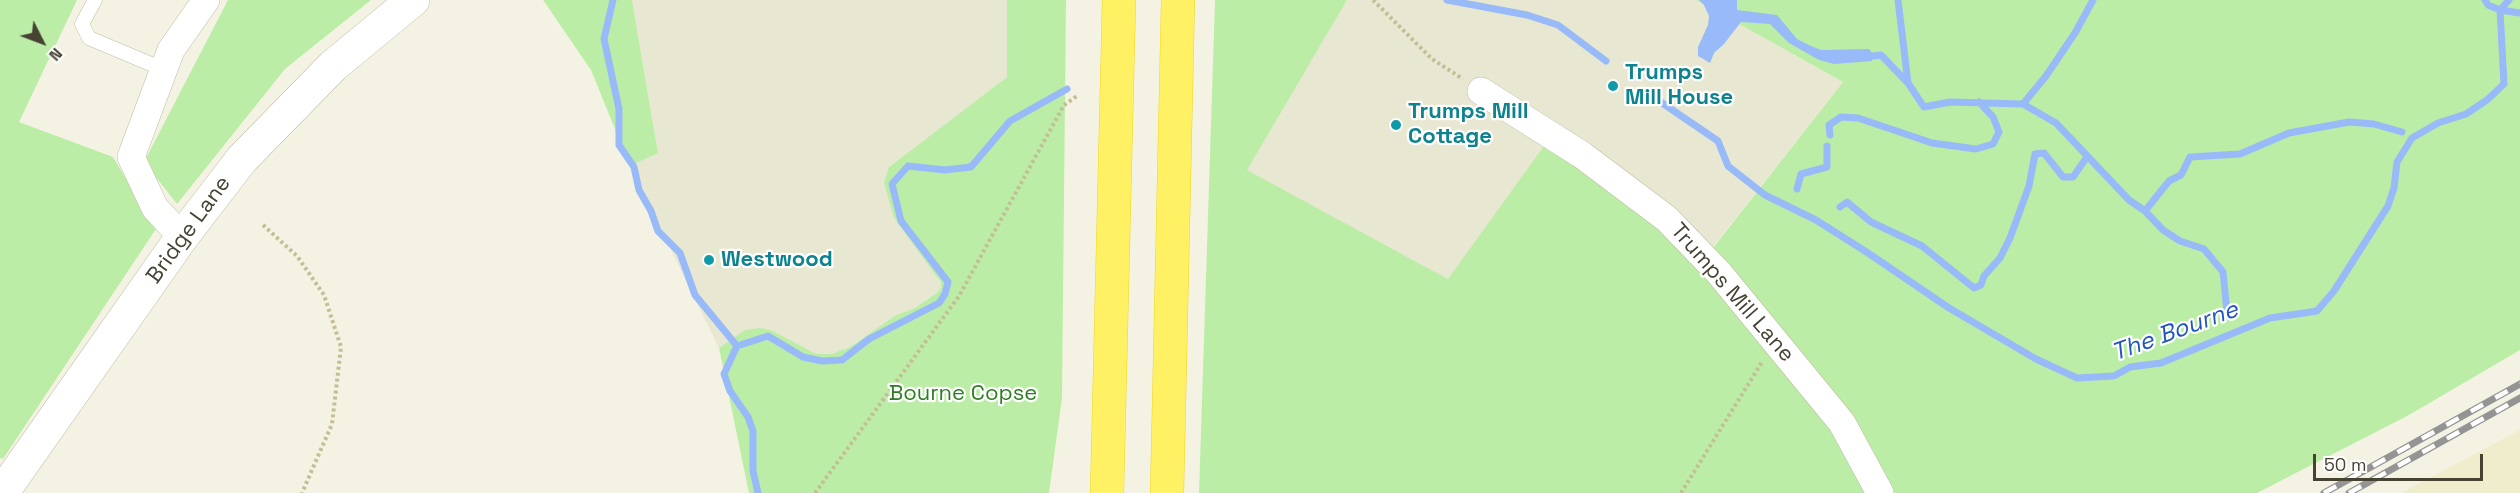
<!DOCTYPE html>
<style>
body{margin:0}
#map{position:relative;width:2520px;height:493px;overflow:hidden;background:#f4f3e3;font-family:"Space Grotesk",sans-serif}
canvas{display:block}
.north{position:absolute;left:12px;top:12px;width:60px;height:60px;-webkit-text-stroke:4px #fff;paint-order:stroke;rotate:132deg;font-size:16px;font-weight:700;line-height:24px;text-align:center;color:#464333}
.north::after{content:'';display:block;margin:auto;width:21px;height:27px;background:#464333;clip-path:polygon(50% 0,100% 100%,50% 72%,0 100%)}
.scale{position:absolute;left:2313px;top:454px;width:170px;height:27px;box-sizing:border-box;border:3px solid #464333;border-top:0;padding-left:8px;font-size:18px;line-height:21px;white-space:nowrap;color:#464333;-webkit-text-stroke:4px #fff;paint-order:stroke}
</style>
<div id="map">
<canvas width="2520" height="493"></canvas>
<div class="north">N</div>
<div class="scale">50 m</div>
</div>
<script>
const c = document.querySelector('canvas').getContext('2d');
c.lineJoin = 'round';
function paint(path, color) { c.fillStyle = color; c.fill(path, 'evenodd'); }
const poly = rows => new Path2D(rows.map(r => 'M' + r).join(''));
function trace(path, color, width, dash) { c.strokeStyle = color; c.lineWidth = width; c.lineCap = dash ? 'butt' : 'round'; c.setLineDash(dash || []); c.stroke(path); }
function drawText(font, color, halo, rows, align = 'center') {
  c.font = font + ' "Space Grotesk",sans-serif'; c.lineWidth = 4.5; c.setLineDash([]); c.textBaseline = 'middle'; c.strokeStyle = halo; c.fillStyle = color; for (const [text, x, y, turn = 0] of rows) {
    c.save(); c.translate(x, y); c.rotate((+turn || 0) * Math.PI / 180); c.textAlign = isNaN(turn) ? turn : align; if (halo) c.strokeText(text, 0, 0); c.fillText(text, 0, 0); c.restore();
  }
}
paint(poly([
 [632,0,1007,0,1007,77,889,167,894,218,937,274,941,287,938,292,915,308,896,315,850,347,831,354,816,354,803,349,771,330,749,329,719,348,630,166,658,152],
 [1347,0,1696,0,1843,82,1708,253,1448,279,1246,170]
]), '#e8e7d1');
paint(poly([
 [2520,430,2520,493,2401,493]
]), '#efedcb');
paint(poly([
 [0,0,77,0,19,122,113,157,156,229,3,459,0,458],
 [228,0,371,0,285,69,177,204,144,162],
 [543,0,632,0,658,153,630,166,591,70],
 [1007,0,1066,0,1062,398,1049,493,749,493,719,348,745,330,759,328,771,330,816,354,831,354,850,347,896,315,915,308,938,292,941,287,940,281,894,218,884,183,889,167,1007,77],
 [1215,0,1347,0,1247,170,1448,279,1544,146,1709,253,1843,82,1696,0,2520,0,2520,350,2409,415,2257,493,1199,493]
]), '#bceda7');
paint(poly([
 [1699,0,1737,0,1737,10,1777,15,1797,39,1811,46,1821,50,1869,49,1873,54,1872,61,1834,64,1819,60,1789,43,1770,24,1741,22,1724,44,1714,53,1710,63,1698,56,1698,47,1708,25,1709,16,1704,5]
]), '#98baf8');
trace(poly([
 [613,0,604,39,619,109,619,145,634,167,639,190,651,211,658,231,680,253,695,295,737,346],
 [1447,0,1527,15,1558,25,1606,61],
 [1898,0,1908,83],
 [2485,0,2488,5,2500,10,2509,0],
 [1865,57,1881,55,1908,83,1924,107,1950,102,2023,104,2046,76,2075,33,2093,0],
 [1646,92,1718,141,1728,166,1765,195,1816,220,1868,253,1949,308,2036,359,2077,378,2114,376,2130,367,2161,363,2270,318,2317,311,2334,291,2388,206,2394,188,2397,162,2412,138,2438,123,2466,114,2487,100,2504,84,2500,10,2520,13],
 [2023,104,2056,123,2129,200,2145,211,2169,181,2181,175,2190,157,2240,154,2289,133,2349,122,2374,124,2402,132],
 [1830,135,1829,125,1841,117,1858,118,1932,143,1976,149,1993,144,1999,132,1993,117,1979,102],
 [1797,189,1801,174,1827,167,1827,146],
 [1840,207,1847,202,1871,222,1922,246,1974,288,1981,285,1984,276,2000,258,2010,238,2029,186,2035,154,2044,153,2063,177,2073,177,2087,157],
 [2145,211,2163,230,2180,241,2204,249,2223,272,2227,312],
 [737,346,768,336,803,357,822,361,842,360,869,339,939,303,945,294,948,282,901,221,892,184,908,166,945,170,971,167,1010,121,1067,89],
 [737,346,724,374,730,391,748,417,753,431,753,471,758,493]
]), '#98baf8', 7);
const service = poly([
 [95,0,82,24,89,38,165,70]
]);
const minor = poly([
 [1481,91,1582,155,1667,219,1719,273,1842,423,1880,493],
 [182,237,155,208,131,157,171,50,206,0]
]);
const tertiary = poly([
 [2,493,182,237,242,159,333,66,413,0]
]);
const motorway = poly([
 [1107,493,1119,0],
 [1167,493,1178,0]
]);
trace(service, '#c0bda5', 15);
trace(minor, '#c0bda5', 28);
trace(tertiary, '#c0bda5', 34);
trace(motorway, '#efd522', 34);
trace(poly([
 [1373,0,1432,59,1463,79],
 [263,225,297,256,324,295,341,347,332,424,302,493],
 [815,493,959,296,1064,105,1077,96],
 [1681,493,1762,362]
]), '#c3be94', 4, [3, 3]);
trace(service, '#fff', 14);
trace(minor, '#fff', 27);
trace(tertiary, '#fff', 33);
trace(motorway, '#fff163', 33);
const rail = poly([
 [2324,493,2520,384],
 [2349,493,2520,398]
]);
trace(rail, '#949494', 7);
trace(rail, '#fff', 4.5, [14]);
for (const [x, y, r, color] of [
 [1613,86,6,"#0f9aa8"],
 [1396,125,6,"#0f9aa8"],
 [709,260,6,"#0f9aa8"]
]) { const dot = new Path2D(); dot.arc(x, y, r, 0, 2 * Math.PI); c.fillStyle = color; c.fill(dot); trace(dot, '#fff', 2); }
drawText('bold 22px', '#0d838f', '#fff', [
 ["Trumps",1625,73],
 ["Mill House",1625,98],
 ["Trumps Mill",1408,112],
 ["Cottage",1408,137],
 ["Westwood",721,260]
], 'left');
drawText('22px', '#464333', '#fff', [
 ["Bridge Lane",189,230,-54],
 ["Trumps Mill Lane",1732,293,49]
]);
drawText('22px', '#2d7e20', '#fff', [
 ["Bourne Copse",963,394]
]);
drawText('italic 24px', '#2055be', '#fff', [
 ["The Bourne",2175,332,-20]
]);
</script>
